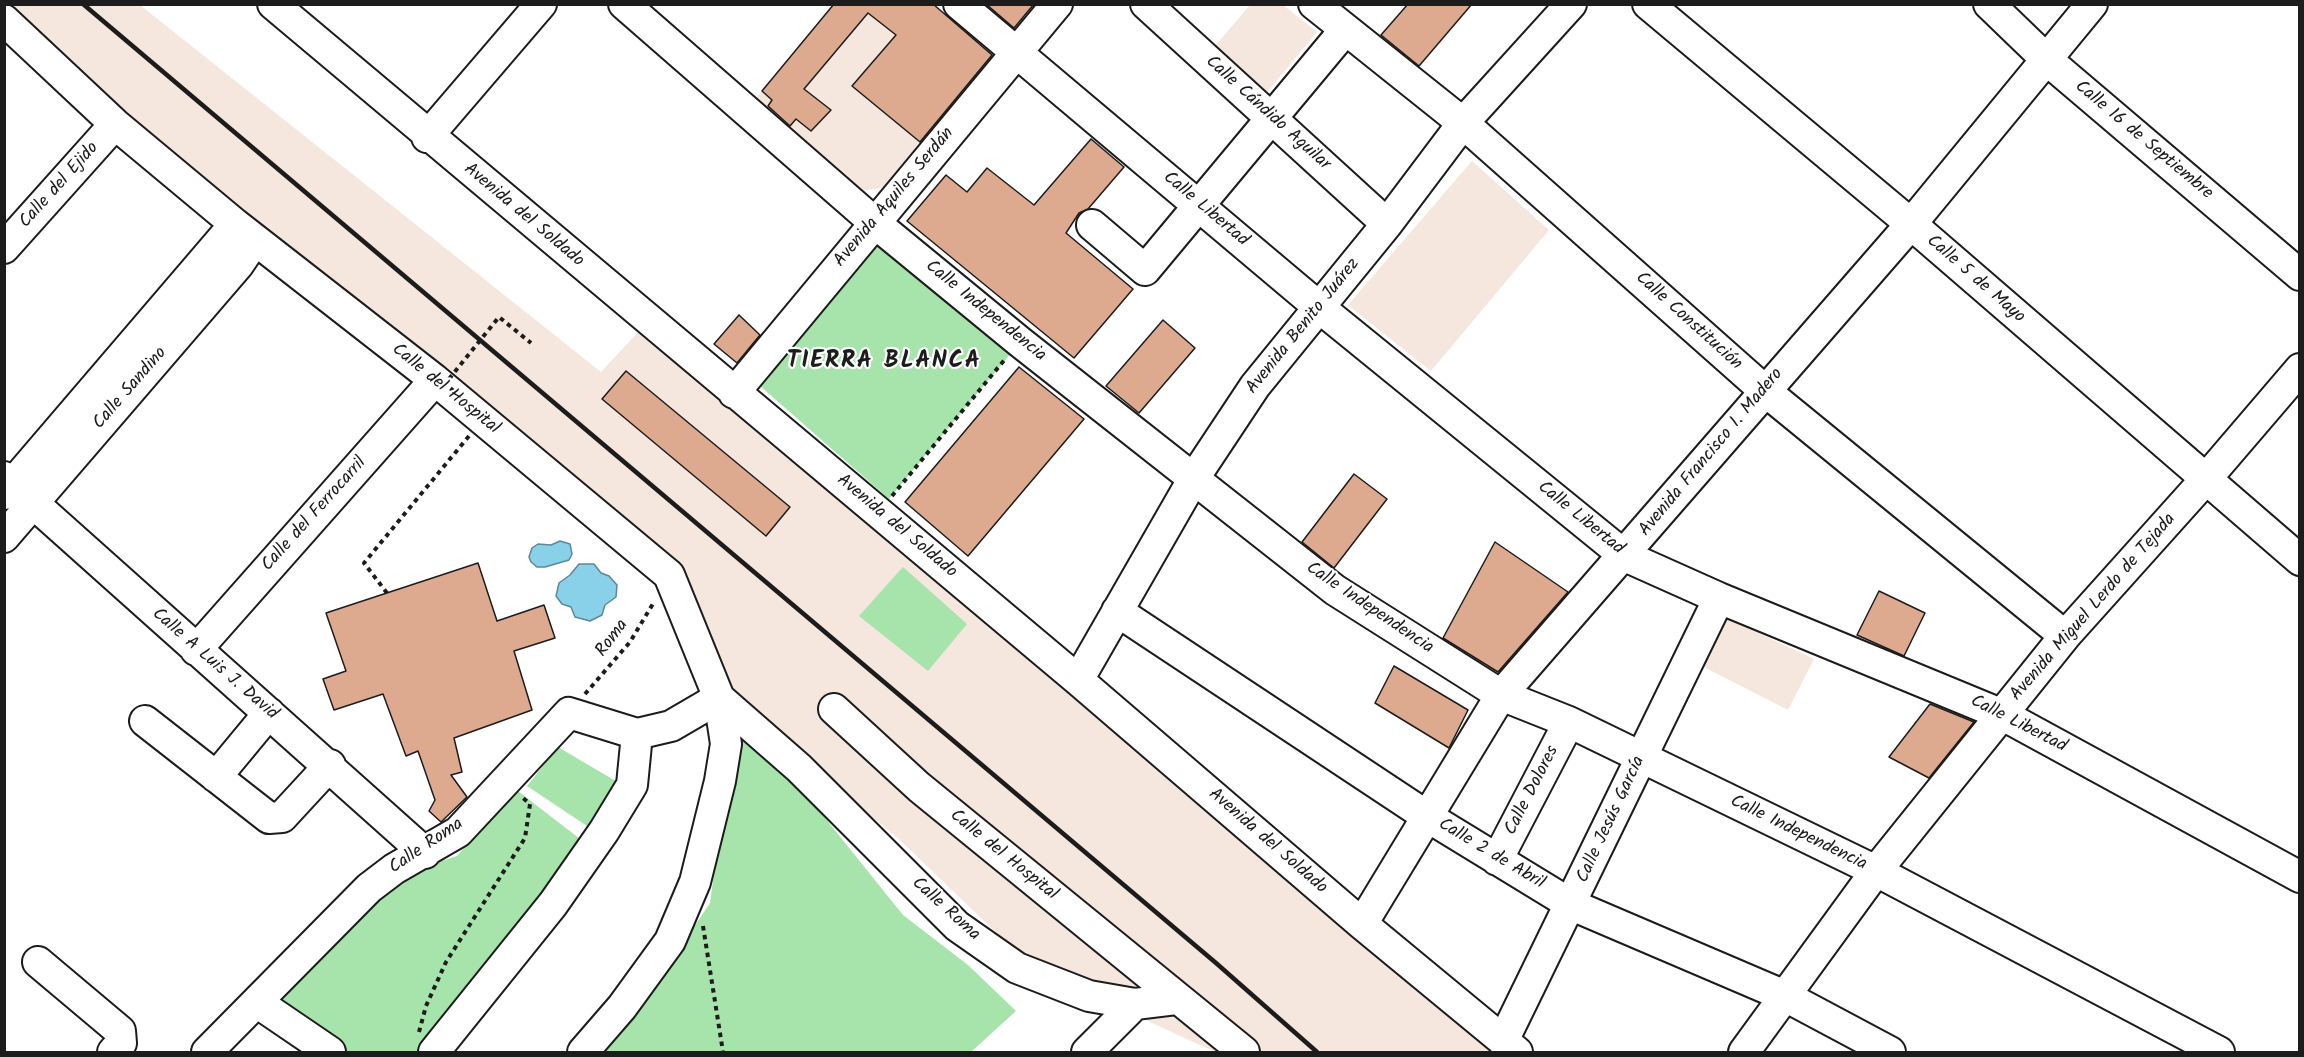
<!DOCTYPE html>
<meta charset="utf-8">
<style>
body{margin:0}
#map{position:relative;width:2304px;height:1057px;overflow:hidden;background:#fff;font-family:Kalam,sans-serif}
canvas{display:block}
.frame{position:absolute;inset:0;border:6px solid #1c1c1c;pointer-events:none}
</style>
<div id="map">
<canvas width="2304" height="1057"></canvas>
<div class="frame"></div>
</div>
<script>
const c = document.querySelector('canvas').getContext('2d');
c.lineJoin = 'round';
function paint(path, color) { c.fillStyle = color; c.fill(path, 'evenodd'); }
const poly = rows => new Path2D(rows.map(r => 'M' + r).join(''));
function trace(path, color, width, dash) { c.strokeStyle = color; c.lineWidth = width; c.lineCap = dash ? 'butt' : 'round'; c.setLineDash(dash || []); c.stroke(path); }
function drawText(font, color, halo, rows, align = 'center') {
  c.font = font + ' Kalam,sans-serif'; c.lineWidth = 4.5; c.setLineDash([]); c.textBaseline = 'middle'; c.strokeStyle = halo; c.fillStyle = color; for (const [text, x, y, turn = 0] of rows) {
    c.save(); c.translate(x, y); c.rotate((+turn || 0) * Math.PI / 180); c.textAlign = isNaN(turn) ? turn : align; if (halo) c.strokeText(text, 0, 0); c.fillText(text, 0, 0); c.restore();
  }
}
paint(poly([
 [4,5,140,5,601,372,643,327,1494,1052,1215,1052,1033,968,900,840,729,699,668,582,5,38],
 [834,5,933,5,993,54,882,188,859,191,751,104],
 [1250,5,1283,5,1317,32,1263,97,1209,53],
 [1472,161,1549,230,1431,371,1348,305],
 [1722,616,1814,659,1788,710,1698,664]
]), '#f5e6de');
paint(poly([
 [872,235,1012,352,889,499,751,378],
 [903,567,967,624,928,671,859,616],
 [739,738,756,739,780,762,903,915,968,965,1016,1011,971,1052,598,1052,654,986,710,903,730,757],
 [558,747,619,783,587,826,527,786],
 [514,788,584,842,417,1052,342,1052,274,1001,387,878,457,856]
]), '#a6e4ab');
const water = poly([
 [560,541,570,544,572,554,569,560,545,567,537,567,531,562,529,557,532,548,538,544,551,545,560,541],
 [579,564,594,564,601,573,609,576,617,585,616,597,605,605,602,615,590,621,575,617,571,607,562,604,556,596,559,583,570,575,579,564]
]);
paint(water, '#88d1e9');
trace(water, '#5d8997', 1.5);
const building = poly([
 [834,4,933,4,992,55,920,142,852,86,896,35,868,13,804,89,831,110,811,131,796,119,790,126,768,106,772,100,762,91,834,4],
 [986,4,1034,4,1014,28,986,4],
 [1408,4,1472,4,1419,66,1381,35,1408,4],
 [1091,139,1124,167,1088,209,1079,213,1066,233,1133,289,1074,358,907,221,946,175,967,192,987,168,1034,205,1091,139],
 [739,315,760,335,737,363,714,344,739,315],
 [1163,320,1195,348,1139,413,1106,386,1163,320],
 [1019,367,1084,419,968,556,905,502,1019,367],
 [626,371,790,507,766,536,602,399,626,371],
 [1354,474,1387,499,1334,568,1302,542,1354,474],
 [1495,542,1568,592,1498,672,1443,638,1495,542],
 [478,563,497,621,544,605,555,638,514,651,532,710,454,738,462,772,451,775,467,797,441,822,429,811,435,800,418,751,406,756,383,694,334,710,323,679,346,671,326,613,478,563],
 [1879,591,1925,613,1904,656,1857,635,1879,591],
 [1394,666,1468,710,1449,748,1375,703,1394,666],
 [1930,704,1974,722,1929,778,1889,757,1930,704]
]);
paint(building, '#ddaa90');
trace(building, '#1c1c1c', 1.5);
const minor = poly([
 [273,4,1078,680,1362,924,1517,1052],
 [624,4,875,223,1020,342,1335,590,1501,695,1569,722,1876,871,2219,1052],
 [959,4,1320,308,1625,556,1719,598,2003,715,2300,877],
 [1146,4,1387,224],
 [1314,4,1463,123,1764,390,2065,636],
 [1648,4,1911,224,2300,560],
 [1989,4,2046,59,2300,275],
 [4,20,115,124,235,224,435,380,669,575,719,698,726,744,720,781,695,882,670,941,622,1007,583,1052],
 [427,137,541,4],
 [1092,225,1145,270,1345,30],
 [4,248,115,124],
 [734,393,1057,4],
 [4,477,425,853],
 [4,494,235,224],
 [4,537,238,265,255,240],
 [1117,611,1428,817,1572,905,1785,996,1890,1052],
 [196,650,435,380],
 [1078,680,1194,478,1255,386,1387,224,1463,123,1571,4],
 [719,698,799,768,957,926,1017,968,1089,996,1135,1004,1176,999],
 [834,709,919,787,1244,1052],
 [145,721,269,818,282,817,330,765],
 [216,777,269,713],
 [1497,860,1569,722],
 [1362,924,1501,695,1911,224,2092,4],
 [38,962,120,1031,121,1043,113,1052],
 [258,1003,330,1052],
 [1503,1041,1719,598],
 [207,1052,369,888,394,869,458,832,569,713,637,734,671,726,719,698],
 [434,1052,553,904,604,831,632,785,637,734],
 [1087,1052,1135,1004],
 [1744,1052,1876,871,2065,636,2205,480,2300,369]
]);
trace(minor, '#1c1c1c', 34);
trace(poly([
 [892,496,1006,358],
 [387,593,364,563,469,436],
 [585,694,630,642,654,602],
 [703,926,723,1052],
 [419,1032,426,1006,446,962,525,838,530,804,522,797]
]), '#1c1c1c', 4, [4.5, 4.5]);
trace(minor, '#fff', 30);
trace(poly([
 [83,4,1216,963,1317,1052]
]), '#1c1c1c', 4.5);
trace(poly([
 [475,408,445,384,499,317,531,343]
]), '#1c1c1c', 4, [4.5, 4.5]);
drawText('18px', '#1c1c1c', '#fff', [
 ["Calle Cándido Aguilar",1267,114,42],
 ["Calle 16 de Septiembre",2143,141,40],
 ["Calle del Ejido",60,186,-48],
 ["Avenida Aquiles Serdán",895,198,-50],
 ["Calle Libertad",1205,210,40],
 ["Avenida del Soldado",523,216,40],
 ["Calle 5 de Mayo",1975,280,41],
 ["Calle Independencia",985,312,39],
 ["Calle Constitución",1688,322,42],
 ["Avenida Benito Juárez",1304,327,-51],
 ["Calle Sandino",131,389,-49],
 ["Calle del Hospital",445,390,39],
 ["Avenida Francisco I. Madero",1712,453,-50],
 ["Calle del Ferrocarril",315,515,-48],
 ["Calle Libertad",1580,519,39],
 ["Avenida del Soldado",896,527,40],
 ["Avenida Miguel Lerdo de Tejada",2094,608,-49],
 ["Calle Independencia",1369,609,34],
 ["Roma",613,639,-53],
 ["Calle A Luis J. David",214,665,41],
 ["Calle Libertad",2018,725,27],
 ["Calle Dolores",1533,791,-63],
 ["Calle Jesús García",1612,820,-65],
 ["Calle Independencia",1798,834,26],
 ["Avenida del Soldado",1267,842,41],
 ["Calle Roma",427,847,-34],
 ["Calle 2 de Abril",1491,855,31],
 ["Calle del Hospital",1003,856,39],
 ["Calle Roma",945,910,42]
]);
c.letterSpacing = '1.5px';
drawText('bold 24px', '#1c1c1c', '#fff', [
 ["TIERRA BLANCA",884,363]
]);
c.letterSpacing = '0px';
</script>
